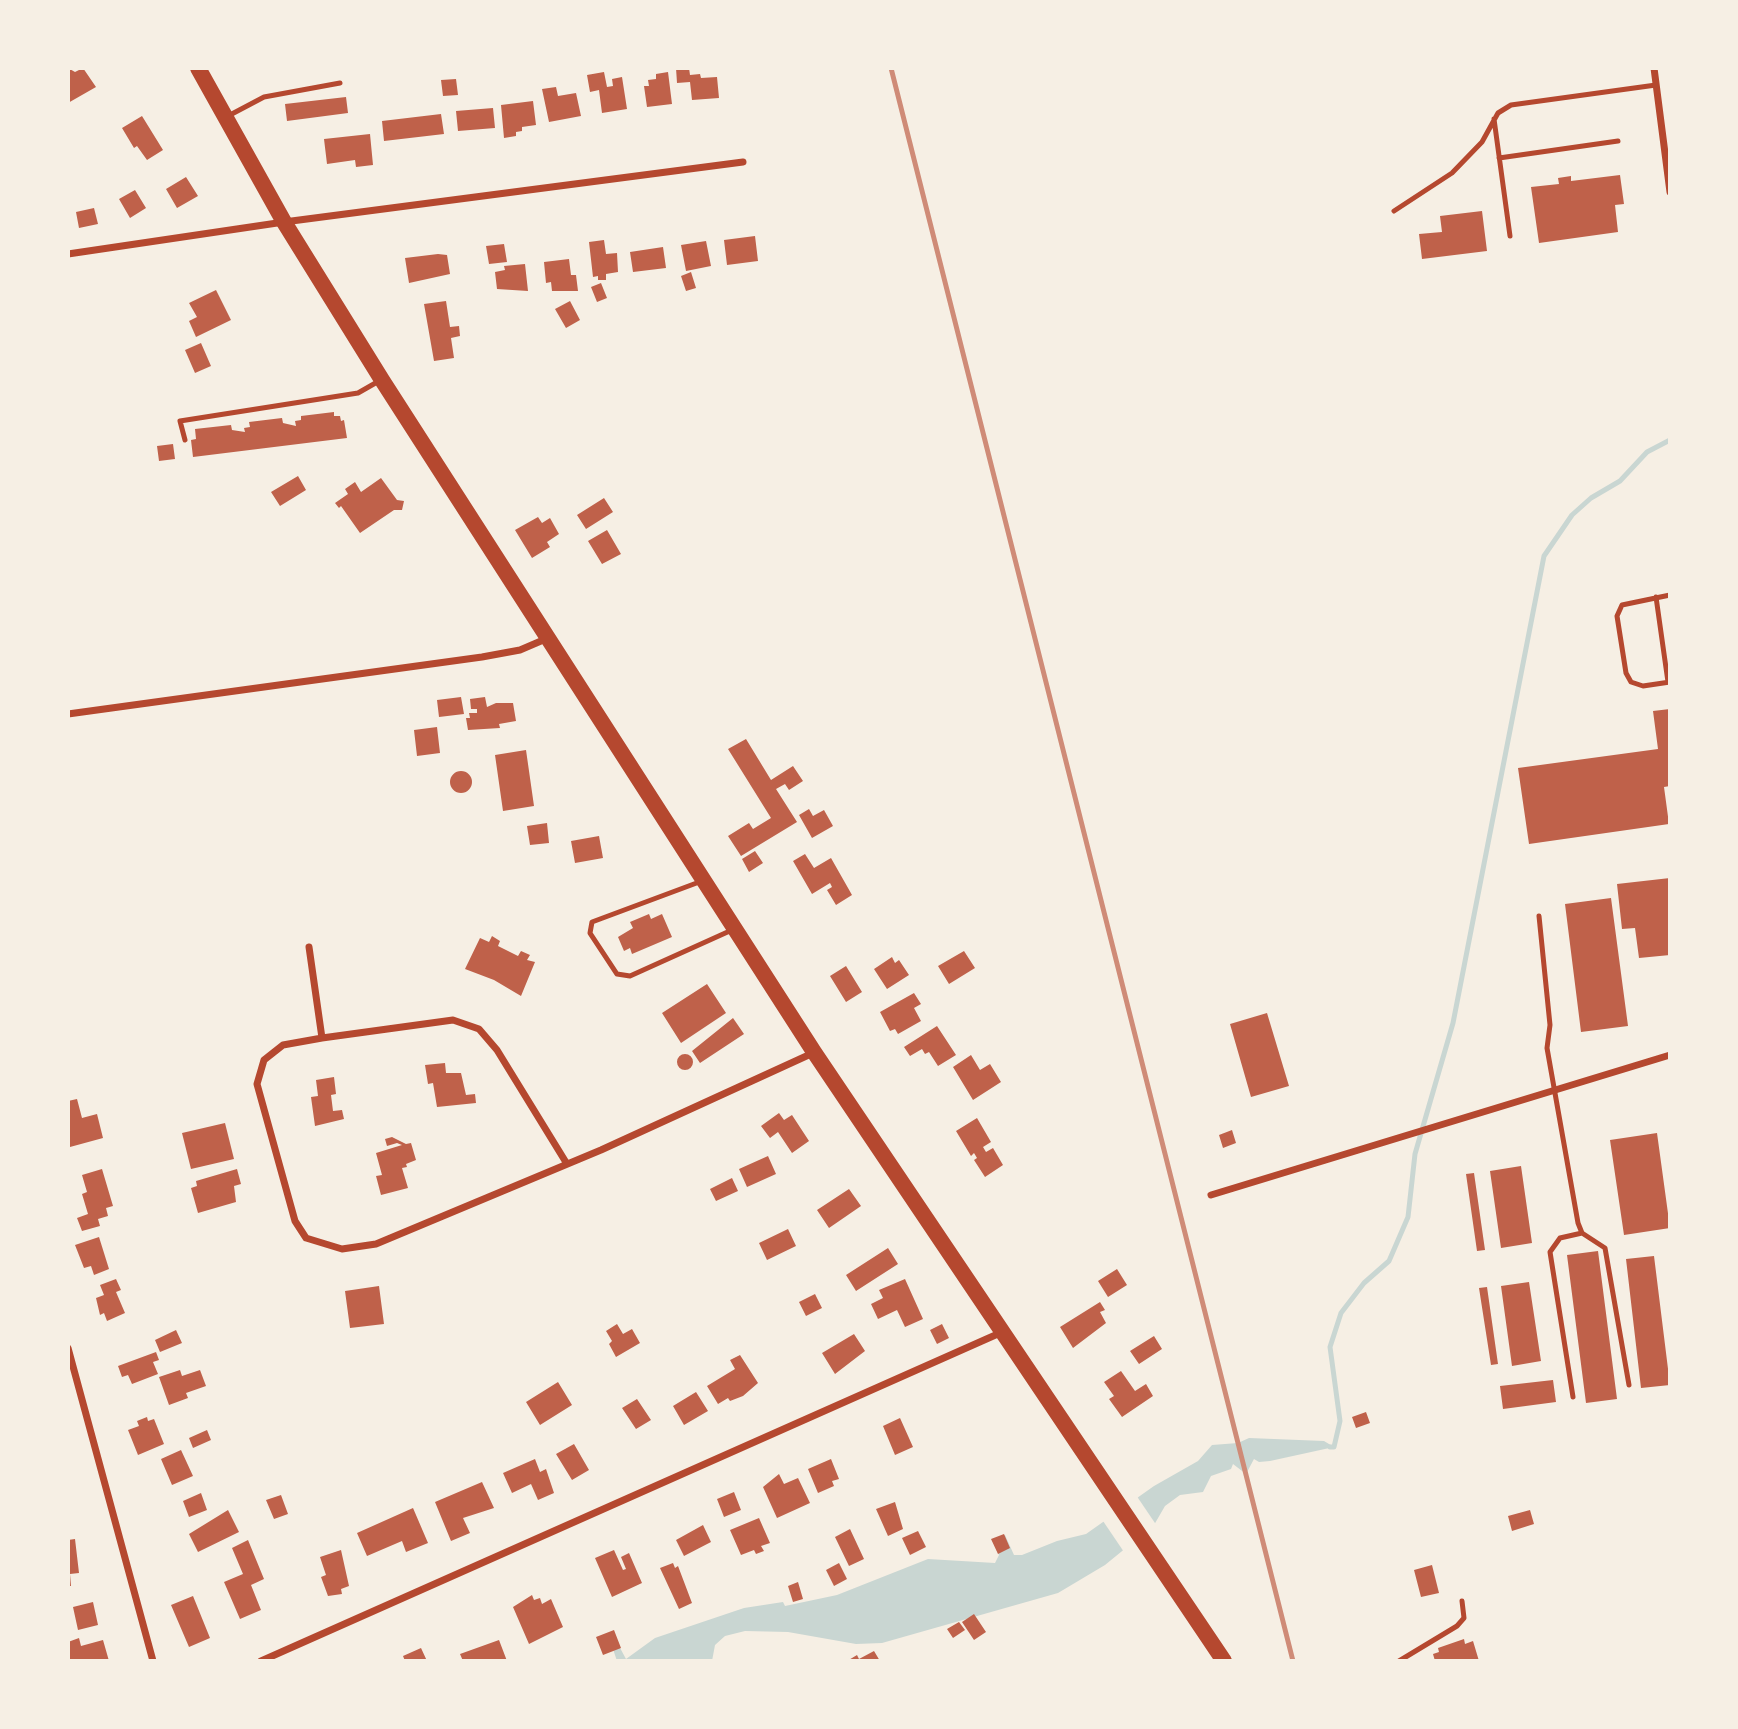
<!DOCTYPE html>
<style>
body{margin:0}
#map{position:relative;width:1738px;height:1729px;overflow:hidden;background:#f6efe4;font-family:"Fira Sans",sans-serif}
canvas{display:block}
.frame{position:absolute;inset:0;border:70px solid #f6efe4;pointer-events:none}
</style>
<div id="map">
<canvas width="1738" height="1729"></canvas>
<div class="frame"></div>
</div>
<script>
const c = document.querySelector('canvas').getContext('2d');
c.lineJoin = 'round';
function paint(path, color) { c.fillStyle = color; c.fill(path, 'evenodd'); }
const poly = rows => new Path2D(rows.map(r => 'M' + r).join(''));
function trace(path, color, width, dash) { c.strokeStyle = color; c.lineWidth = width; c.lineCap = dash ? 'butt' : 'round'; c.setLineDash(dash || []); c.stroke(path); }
paint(poly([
 [1249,1438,1324,1441,1334,1447,1270,1461,1259,1462,1254,1459,1246,1474,1233,1464,1231,1469,1211,1476,1203,1492,1180,1495,1165,1506,1154,1525,1105,1565,1058,1593,882,1643,856,1644,788,1632,745,1631,725,1636,715,1645,712,1661,617,1661,613,1649,619,1646,626,1659,655,1638,744,1608,783,1602,785,1606,837,1595,928,1559,995,1563,999,1555,992,1540,1005,1535,1014,1555,1022,1555,1057,1541,1086,1534,1154,1486,1198,1461,1212,1445,1238,1443]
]), '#c9d6d2');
paint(poly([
 [1136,1495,1157,1526,1124,1552,1103,1521]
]), '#f6efe4');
trace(poly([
 [1330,1447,1334,1447,1340,1421,1330,1347,1341,1313,1364,1283,1389,1261,1408,1217,1415,1154,1453,1023,1544,556,1572,515,1591,498,1620,481,1647,452,1670,440]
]), '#c9d6d2', 5);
paint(poly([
 [68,68,75,72,83,68,96,87,68,103],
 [676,68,689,68,690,75,700,74,701,78,717,77,719,98,692,100,690,82,677,83],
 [604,72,607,87,613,86,612,79,622,77,627,109,602,113,599,90,590,92,587,75],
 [668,72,672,104,647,107,644,86,649,86,648,80,656,79,656,74],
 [456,79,458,95,443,96,441,80],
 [556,87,558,96,576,93,581,116,549,122,542,89],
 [346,97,348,113,287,121,285,104],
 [533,101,536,125,522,127,522,131,516,132,516,136,504,138,501,105],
 [493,108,495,128,458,131,456,111],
 [441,114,444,134,384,141,382,121],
 [142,116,163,150,147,160,137,146,134,148,122,128],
 [370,134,373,165,356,167,355,160,327,164,324,139],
 [1620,175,1624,204,1615,205,1618,232,1539,243,1531,187,1559,184,1558,178,1571,176,1571,181],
 [186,177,198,196,177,208,166,189],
 [135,190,146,208,130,218,119,199],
 [94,208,98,224,79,228,76,212],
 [1482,211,1487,251,1422,259,1419,234,1442,232,1440,216],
 [755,236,758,261,727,265,724,240],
 [604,240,606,254,617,253,618,272,606,274,606,280,598,280,598,276,593,277,589,242],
 [706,241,711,266,686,271,681,245],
 [504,244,507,262,489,264,486,246],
 [663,247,666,268,633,272,630,252],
 [438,254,447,255,450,274,409,283,405,258],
 [569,259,571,275,576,275,578,291,552,291,551,282,546,283,544,262],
 [525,264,528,291,497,289,495,272,505,270,504,266],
 [691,272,696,288,686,291,681,276],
 [601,283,607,298,597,302,591,287],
 [216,290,231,320,196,337,189,321,197,317,189,303],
 [446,301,450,327,459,326,460,336,451,338,454,358,434,361,424,304],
 [570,301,580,320,566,328,555,309],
 [201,343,211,366,195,373,185,350],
 [334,412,334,416,340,416,341,421,344,420,347,438,193,457,191,440,196,439,195,429,231,425,232,430,245,432,244,428,250,427,249,422,282,418,283,423,296,426,295,421,301,420,301,416],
 [173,444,175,459,159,461,157,446],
 [298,476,306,490,280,506,271,492],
 [381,478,397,500,404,501,402,510,394,510,360,533,341,506,339,508,335,503,348,494,345,489,355,482,361,492],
 [604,498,613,512,586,529,577,515],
 [538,517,542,523,550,518,559,534,547,542,550,547,532,558,515,530],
 [607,530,621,554,602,564,588,541],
 [461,697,464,714,439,717,437,700],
 [485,697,487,707,496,703,513,703,516,721,499,724,500,728,468,730,466,718,470,718,469,713,477,713,477,709,471,709,470,699],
 [1670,709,1670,786,1664,787,1669,824,1529,844,1518,768,1658,749,1653,711],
 [437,727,440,753,417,756,414,730],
 [746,739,771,780,793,766,803,781,789,790,785,784,776,789,797,822,741,856,728,836,749,823,753,829,771,818,728,749],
 [526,750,534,806,503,811,495,755],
 '450 782a11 11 0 1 1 22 0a11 11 0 1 1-22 0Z',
 [809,809,813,816,824,810,833,826,812,838,799,815],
 [547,823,549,843,530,845,527,826],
 [599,836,603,858,575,863,571,841],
 [755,851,763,863,749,872,742,859],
 [805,854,814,868,831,858,852,895,836,905,827,890,832,887,830,883,812,894,793,861],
 [1670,878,1670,955,1639,958,1635,928,1622,929,1617,884],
 [1611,898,1628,1026,1581,1032,1565,904],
 [649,914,651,919,662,914,672,937,632,954,630,948,624,951,618,937,633,928,630,922],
 [492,936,500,941,498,946,518,956,521,951,530,955,527,960,535,962,521,996,494,980,465,969,480,938,489,942],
 [964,951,975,968,949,984,938,966],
 [892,957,895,963,899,960,909,975,887,989,874,969],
 [846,966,862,992,846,1002,830,976],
 [707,984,726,1013,681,1043,662,1013],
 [914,993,921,1004,914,1008,921,1021,898,1034,895,1029,890,1031,880,1012],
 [1267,1013,1289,1086,1251,1097,1230,1024],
 [733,1018,744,1034,700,1063,692,1051],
 [937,1026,956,1055,938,1066,929,1052,925,1054,922,1049,910,1056,904,1047],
 '677 1062a8 8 0 1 1 16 0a8 8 0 1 1-16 0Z',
 [971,1055,980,1070,990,1064,1001,1082,973,1100,953,1067],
 [445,1063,446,1073,461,1073,466,1095,475,1094,476,1103,437,1107,433,1083,428,1084,425,1065],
 [334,1077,336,1094,331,1095,333,1111,342,1110,344,1119,315,1126,311,1097,318,1096,316,1080],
 [77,1099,82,1118,97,1114,103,1138,70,1147,68,1101],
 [779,1113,784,1120,792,1115,809,1141,792,1153,778,1132,770,1138,761,1126],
 [977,1118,991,1142,983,1147,986,1152,993,1148,1003,1165,985,1177,974,1160,977,1158,974,1153,971,1156,956,1131],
 [225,1123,234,1159,191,1169,182,1133],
 [1232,1130,1236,1143,1223,1148,1219,1135],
 [1657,1133,1670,1228,1624,1235,1610,1140],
 [392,1137,406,1144,411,1143,416,1160,406,1164,407,1167,402,1168,408,1188,381,1195,376,1176,382,1175,376,1153,402,1145,397,1143,387,1146,385,1139],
 [768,1156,776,1174,747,1187,739,1169],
 [1521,1166,1532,1243,1501,1248,1490,1171],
 [102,1169,113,1206,106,1208,108,1216,98,1219,100,1226,82,1231,77,1218,88,1214,82,1194,87,1192,82,1175],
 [237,1169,241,1184,234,1186,236,1202,198,1213,191,1188,197,1186,196,1181],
 [1474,1173,1485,1250,1477,1251,1466,1174],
 [732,1178,738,1191,716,1201,710,1189],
 [849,1189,861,1206,829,1228,817,1210],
 [788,1229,796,1246,767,1260,759,1243],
 [99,1237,109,1269,94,1275,91,1266,84,1268,75,1245],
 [888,1248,898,1264,856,1291,846,1275],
 [1598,1251,1617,1399,1586,1403,1567,1255],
 [1654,1256,1670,1385,1641,1388,1626,1259],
 [1117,1269,1127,1285,1108,1297,1098,1281],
 [116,1279,121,1290,116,1292,125,1313,107,1321,104,1313,100,1315,96,1298,104,1295,100,1285],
 [905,1279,923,1319,905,1327,897,1310,878,1319,871,1304,883,1298,879,1290],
 [1529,1282,1541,1361,1512,1366,1501,1286],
 [379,1286,384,1324,350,1328,345,1291],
 [1487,1287,1498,1364,1491,1365,1479,1288],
 [815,1294,822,1308,806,1316,799,1302],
 [1100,1302,1105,1310,1100,1312,1106,1323,1073,1348,1060,1327],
 [617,1324,623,1334,632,1329,640,1343,616,1357,609,1344,612,1341,606,1331],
 [942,1324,949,1338,937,1344,930,1330],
 [176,1330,182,1343,160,1352,155,1340],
 [854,1334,865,1351,835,1374,822,1353],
 [1154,1336,1162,1349,1139,1364,1130,1351],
 [156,1352,159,1360,153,1362,158,1374,132,1384,128,1375,122,1377,118,1366],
 [740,1355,758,1383,743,1396,730,1401,728,1398,718,1404,707,1386,735,1369,730,1360],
 [180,1370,182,1376,200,1370,206,1386,186,1393,188,1398,169,1405,159,1377],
 [1121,1371,1135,1391,1146,1384,1153,1396,1122,1417,1109,1399,1114,1396,1104,1382],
 [1553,1380,1556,1402,1503,1409,1500,1386],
 [558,1382,572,1405,540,1425,526,1402],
 [696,1392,708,1411,684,1425,673,1406],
 [637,1399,651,1420,636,1429,622,1408],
 [1366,1412,1370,1423,1356,1428,1352,1417],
 [147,1417,148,1421,154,1419,164,1444,138,1455,128,1430,139,1426,137,1421],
 [900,1418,913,1447,895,1455,883,1426],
 [207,1430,211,1440,193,1448,189,1438],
 [574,1444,589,1470,572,1480,556,1454],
 [181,1450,193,1476,172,1485,161,1459],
 [535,1459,540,1472,546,1469,554,1493,538,1500,531,1484,512,1493,503,1473],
 [831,1459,839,1479,832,1481,834,1486,818,1493,808,1469],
 [779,1474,784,1484,798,1478,810,1503,777,1518,763,1487],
 [482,1482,494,1508,463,1518,470,1533,451,1541,435,1502],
 [734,1492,741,1510,724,1517,717,1499],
 [201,1493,207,1510,189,1517,183,1501],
 [281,1495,288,1514,274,1519,266,1500],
 [895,1502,903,1529,888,1536,876,1509],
 [413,1508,428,1543,406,1552,402,1541,367,1556,357,1533],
 [228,1510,239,1532,198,1552,189,1534],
 [1530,1510,1534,1524,1512,1531,1508,1516],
 [759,1518,770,1543,761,1546,764,1551,756,1554,754,1550,741,1555,730,1530],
 [703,1525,711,1542,684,1556,676,1540],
 [850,1529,864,1559,849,1566,835,1537],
 [918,1531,926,1547,910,1555,902,1538],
 [1004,1534,1010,1548,998,1554,991,1539],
 [75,1539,79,1573,70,1574,71,1586,68,1586,68,1540],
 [248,1540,264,1579,251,1585,261,1610,240,1619,224,1582,243,1574,232,1548],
 [341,1550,349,1586,341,1589,342,1594,328,1596,321,1577,326,1575,320,1557],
 [614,1550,623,1570,626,1569,621,1557,629,1553,642,1583,612,1597,595,1558],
 [673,1563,675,1568,678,1566,692,1603,679,1609,660,1568],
 [839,1563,847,1579,834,1586,826,1570],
 [1432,1565,1439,1593,1421,1597,1414,1570],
 [798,1582,803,1599,793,1602,788,1586],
 [532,1595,534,1600,540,1598,542,1604,551,1599,563,1627,529,1644,513,1607],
 [193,1596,210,1638,189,1647,171,1605],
 [93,1602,98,1625,78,1630,73,1607],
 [974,1614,986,1632,974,1640,962,1622],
 [959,1622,965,1630,953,1638,947,1629],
 [614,1630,621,1648,603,1655,596,1637],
 [79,1638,81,1646,103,1640,109,1661,68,1661,68,1642],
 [1464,1639,1465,1644,1473,1641,1479,1661,1435,1661,1433,1654,1439,1652,1438,1648],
 [499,1640,507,1661,463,1661,460,1654],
 [421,1648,427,1661,405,1661,403,1656],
 [874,1651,880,1661,847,1661,857,1655,859,1659]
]), '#bf614a');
trace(poly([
 [228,116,264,97,340,83],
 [1494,119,1510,236],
 [1499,158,1618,141],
 [1394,211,1452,173,1482,142,1498,113,1511,105,1656,85],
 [185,440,180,421,358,393,379,381],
 [1670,595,1622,605,1617,616,1626,673,1631,682,1643,686,1670,682],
 [1656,597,1668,682],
 [702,881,592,922,590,933,617,974,630,976,732,930],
 [1539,916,1550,1025,1547,1048,1578,1223,1582,1233,1605,1248,1629,1385],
 [1573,1397,1550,1252,1560,1238,1582,1233],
 [1399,1661,1457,1626,1464,1618,1462,1601]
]), '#b5482f', 5);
trace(poly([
 [1654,68,1670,192],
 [68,254,284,222,743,162],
 [68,714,482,657,520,650,548,638],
 [309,947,322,1038],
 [567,1164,497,1050,479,1029,453,1020,322,1038,283,1045,264,1060,257,1084,295,1221,306,1238,342,1249,376,1244,601,1150,813,1053],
 [1211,1195,1670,1055],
 [68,1348,153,1661],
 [261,1661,1000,1333]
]), '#b5482f', 7);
trace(poly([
 [198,68,284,222,382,380,814,1052,1224,1661]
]), '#b5482f', 16);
trace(poly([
 [891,68,1293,1661]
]), '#cf8b77', 5);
</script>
